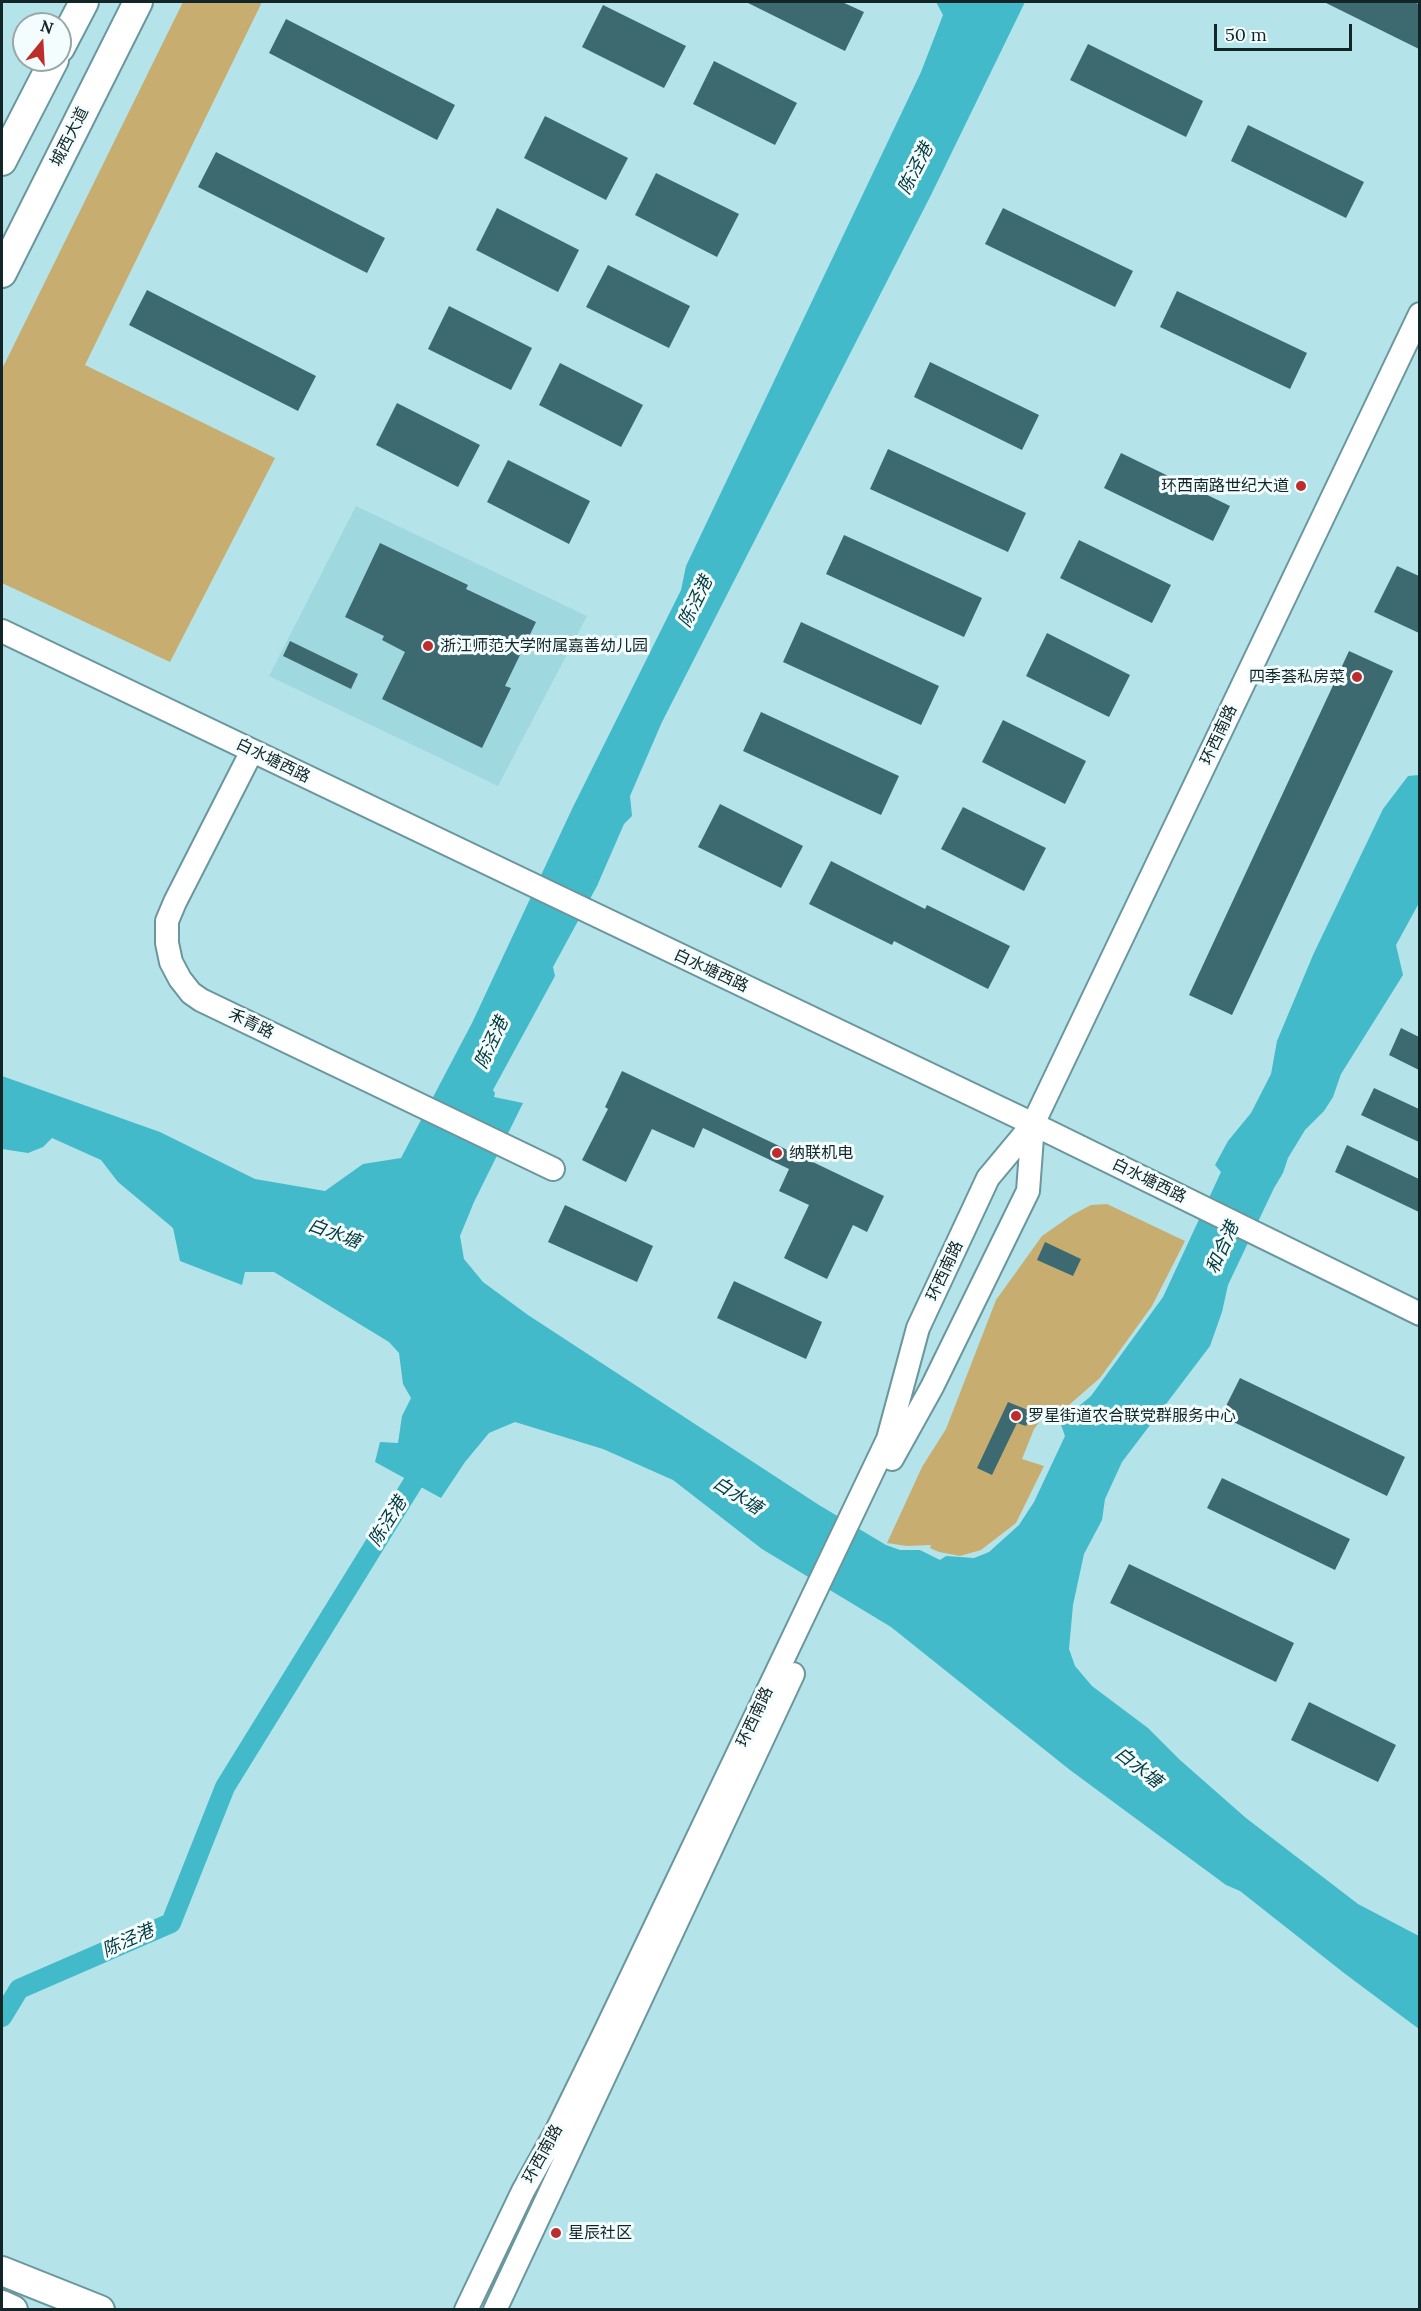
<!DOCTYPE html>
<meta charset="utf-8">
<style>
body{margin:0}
#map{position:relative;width:1421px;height:2311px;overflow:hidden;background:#b4e4ea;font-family:Lora,serif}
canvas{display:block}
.frame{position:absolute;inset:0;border:3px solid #122527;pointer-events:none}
.north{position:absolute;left:12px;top:12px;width:60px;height:60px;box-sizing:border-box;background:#f4fdfe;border:2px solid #9aa7a8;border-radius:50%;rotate:18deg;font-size:16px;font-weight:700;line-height:24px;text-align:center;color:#122527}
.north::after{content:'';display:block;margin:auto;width:21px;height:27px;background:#bc2d2c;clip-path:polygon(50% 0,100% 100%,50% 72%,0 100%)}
.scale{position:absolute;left:1214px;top:24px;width:138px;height:27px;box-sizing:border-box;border:3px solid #122527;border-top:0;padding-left:8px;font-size:18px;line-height:21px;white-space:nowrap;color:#122527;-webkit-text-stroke:4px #f4fdfe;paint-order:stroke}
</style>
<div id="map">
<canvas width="1421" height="2311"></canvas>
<div class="frame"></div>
<div class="north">N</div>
<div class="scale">50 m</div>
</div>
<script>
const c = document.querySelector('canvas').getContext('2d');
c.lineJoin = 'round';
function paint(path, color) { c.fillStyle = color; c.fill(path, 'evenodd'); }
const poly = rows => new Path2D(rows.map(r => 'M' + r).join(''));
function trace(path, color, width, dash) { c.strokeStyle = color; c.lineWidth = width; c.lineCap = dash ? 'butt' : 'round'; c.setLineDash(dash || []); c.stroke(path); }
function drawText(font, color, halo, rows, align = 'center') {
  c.font = font + ' Lora,"Noto Sans SC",serif'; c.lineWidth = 6; c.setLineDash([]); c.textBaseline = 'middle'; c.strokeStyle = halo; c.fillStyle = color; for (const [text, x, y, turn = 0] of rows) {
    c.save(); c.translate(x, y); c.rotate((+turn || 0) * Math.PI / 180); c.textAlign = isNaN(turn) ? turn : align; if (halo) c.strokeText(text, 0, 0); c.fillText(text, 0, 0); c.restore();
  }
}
paint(poly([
 [356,506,587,616,498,786,269,676]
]), '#9fd8df');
paint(poly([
 [183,2,262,2,85,365,275,458,170,662,2,583,2,369],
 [1107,1204,1185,1241,1152,1306,1100,1378,1054,1418,1045,1415,1034,1429,1022,1459,1044,1466,1016,1523,981,1550,960,1556,939,1552,930,1548,931,1545,907,1546,887,1543,922,1467,946,1429,996,1300,1042,1236,1072,1215,1091,1205]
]), '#c8ad71');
paint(poly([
 [936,2,1025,2,931,195,662,722,630,796,632,816,624,824,597,886,553,967,555,976,493,1090,495,1093,494,1097,523,1103,474,1202,460,1236,464,1259,483,1282,528,1315,819,1505,886,1545,900,1550,920,1550,940,1560,946,1556,974,1558,989,1552,1019,1525,1034,1502,1065,1436,1060,1422,1091,1396,1163,1297,1221,1172,1215,1165,1228,1141,1251,1113,1271,1074,1277,1041,1313,955,1383,809,1408,776,1419,775,1419,903,1396,945,1403,975,1341,1074,1333,1097,1324,1111,1305,1130,1288,1158,1283,1173,1274,1188,1228,1285,1222,1312,1210,1346,1122,1462,1105,1499,1102,1520,1084,1554,1073,1605,1069,1649,1075,1666,1092,1686,1148,1728,1180,1760,1246,1818,1358,1904,1419,1936,1419,2029,1344,1973,1240,1891,1226,1885,1070,1770,891,1627,762,1549,673,1480,603,1449,515,1422,489,1433,465,1462,441,1498,375,1462,380,1442,398,1443,402,1416,411,1398,403,1384,399,1353,389,1342,274,1272,245,1272,242,1285,180,1261,173,1228,118,1182,101,1160,52,1138,43,1147,28,1153,2,1149,2,1076,160,1132,255,1179,325,1191,363,1164,401,1158,472,1023,572,809,681,590,686,566,921,72,943,15]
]), '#42bac9');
trace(poly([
 [2,2017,19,1989,171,1923,225,1787,427,1460]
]), '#42bac9', 20);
paint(poly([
 [746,2,842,2,864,12,845,51],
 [1324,2,1413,2,1419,4,1419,49],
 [603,5,686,46,664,88,582,47],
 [286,19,455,105,437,140,269,53],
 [1088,44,1203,101,1186,137,1070,80],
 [714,61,797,103,775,145,693,104],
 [545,116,628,158,606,200,524,158],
 [1248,125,1364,182,1346,218,1231,161],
 [216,152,385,238,367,273,198,187],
 [656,173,739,214,717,257,635,215],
 [497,208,579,250,558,292,476,250],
 [1003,208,1133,271,1115,307,985,244],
 [608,265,690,306,669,348,586,307],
 [147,290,316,376,298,411,129,325],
 [1177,291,1307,353,1290,389,1160,327],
 [449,306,532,348,511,390,428,349],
 [930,362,1039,415,1022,450,914,397],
 [560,363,643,405,621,447,539,405],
 [397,403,480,445,458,487,376,445],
 [888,449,1026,513,1008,552,870,489],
 [1121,453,1230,506,1213,541,1104,488],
 [508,460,590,501,569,544,487,502],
 [844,535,982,598,964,637,826,574],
 [1079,540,1171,585,1152,623,1060,578],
 [380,543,468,585,466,589,536,622,505,686,511,688,482,748,382,699,405,652,382,640,384,636,345,617],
 [1397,566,1419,576,1419,633,1374,612],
 [801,622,939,686,921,725,783,662],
 [1047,633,1130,675,1109,717,1026,676],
 [290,641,358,674,351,689,283,656],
 [1349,651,1393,671,1232,1015,1189,995],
 [761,712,899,776,881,815,743,751],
 [1003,720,1086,761,1065,804,982,762],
 [720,804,803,846,781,888,698,847],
 [963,807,1046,848,1024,891,941,849],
 [831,861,925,909,927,905,1010,946,988,989,894,941,892,945,809,904],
 [1401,1028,1419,1037,1419,1070,1389,1055],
 [622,1071,884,1196,867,1232,853,1225,827,1279,784,1258,809,1205,779,1191,789,1169,703,1128,694,1148,652,1129,626,1182,582,1160,608,1109,605,1107],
 [1374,1088,1419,1109,1419,1142,1361,1115],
 [1347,1145,1419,1179,1419,1212,1335,1172],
 [565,1205,653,1246,637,1282,548,1242],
 [1045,1242,1081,1259,1073,1276,1037,1260],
 [734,1281,822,1322,806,1359,717,1318],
 [1240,1378,1405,1457,1387,1496,1221,1416],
 [1008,1402,1033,1412,1026,1426,1017,1423,992,1475,977,1468],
 [1222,1478,1350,1539,1335,1570,1207,1508],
 [1129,1564,1294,1643,1276,1682,1110,1603],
 [1309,1702,1396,1745,1378,1782,1291,1740]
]), '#3d6a70');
const minor = poly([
 [2,631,1033,1124,1420,1314],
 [252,751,175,902,167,921,167,943,171,962,180,979,191,993,201,1000,553,1169],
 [892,1459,932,1387,1028,1191,1033,1124],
 [466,2310,523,2191,557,2130,602,2038,888,1439,918,1328,988,1178,1033,1124,1420,314],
 [495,2310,793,1674]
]);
const major = poly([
 [60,48,84,2],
 [2,161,54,60],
 [2,273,138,2],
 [2,2271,100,2310],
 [2,2305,13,2310]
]);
trace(minor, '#6a979d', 26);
trace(major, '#6a979d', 32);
trace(minor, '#fff', 22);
trace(major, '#fff', 28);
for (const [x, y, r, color] of [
 [1301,486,6,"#bc2d2c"],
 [428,646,6,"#bc2d2c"],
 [1357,677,6,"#bc2d2c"],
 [777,1153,6,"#bc2d2c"],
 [1016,1416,6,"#bc2d2c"],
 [556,2233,6,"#bc2d2c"]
]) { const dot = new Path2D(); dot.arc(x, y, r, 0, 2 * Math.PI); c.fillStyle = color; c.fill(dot); trace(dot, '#f4fdfe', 2); }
drawText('16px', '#122527', '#f4fdfe', [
 ["城西大道",70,137,-63],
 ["环西南路",1219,735,-65],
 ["白水塘西路",273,761,26],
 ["白水塘西路",711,971,25],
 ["禾青路",251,1024,26],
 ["白水塘西路",1149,1181,26],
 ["环西南路",945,1271,-65],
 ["环西南路",755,1717,-65],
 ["环西南路",543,2154,-61]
]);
drawText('16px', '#122527', '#f4fdfe', [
 ["环西南路世纪大道",1289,486,"right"],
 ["浙江师范大学附属嘉善幼儿园",440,646],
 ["四季荟私房菜",1345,677,"right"],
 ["纳联机电",789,1153],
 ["罗星街道农合联党群服务中心",1028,1416],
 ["星辰社区",568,2233]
], 'left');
drawText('italic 18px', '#00383e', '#f4fdfe', [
 ["陈泾港",916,169,-63],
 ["陈泾港",696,602,-64],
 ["陈泾港",492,1043,-65],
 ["白水塘",334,1234,20],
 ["和合港",1223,1248,-66],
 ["白水塘",737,1496,32],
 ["陈泾港",388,1522,-58],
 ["白水塘",1138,1768,38],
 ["陈泾港",128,1941,-24]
]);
</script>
